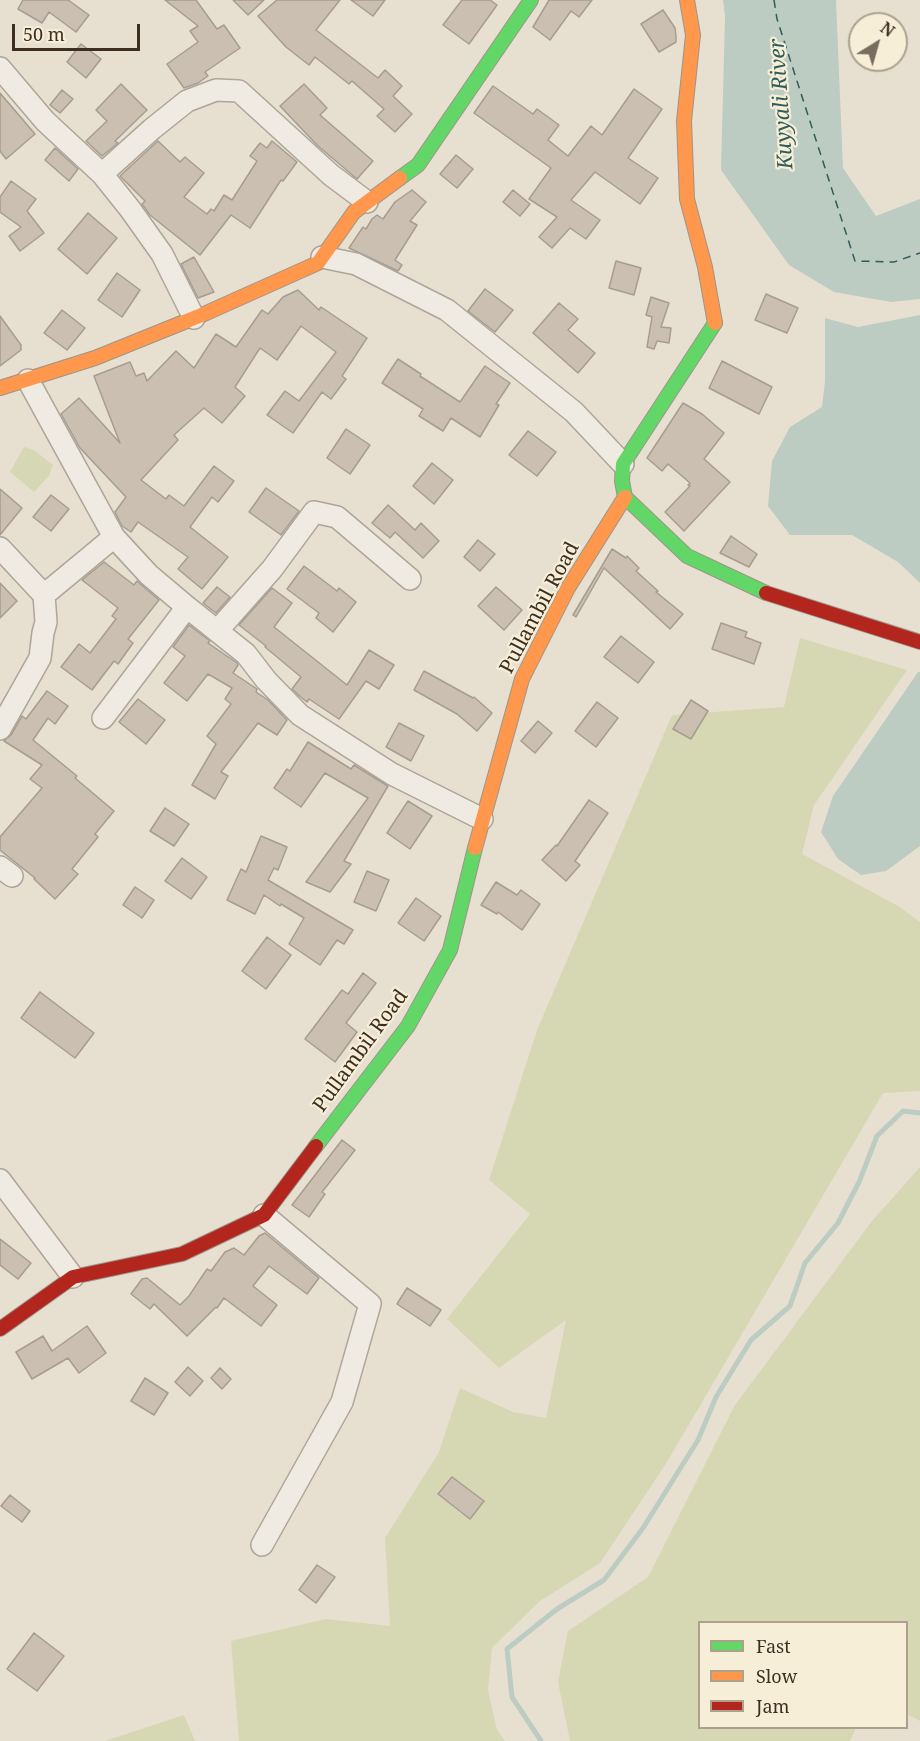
<!DOCTYPE html>
<style>
body{margin:0}
#map{position:relative;width:920px;height:1741px;overflow:hidden;background:#e7e0d1;font-family:"Noto Serif",serif}
canvas{display:block}
.legend{position:absolute;left:698px;top:1621px;width:210px;height:108px;box-sizing:border-box;background:#f7eed8;border:2px solid #ada18e;margin:0;padding:8px 10px;list-style:none;font-size:18px;color:#3d2e20}
.legend li{display:flex;align-items:center;gap:12px;height:30px}
.legend b{width:30px;border:2px solid #ada18e}
.north{position:absolute;left:848px;top:12px;width:60px;height:60px;box-sizing:border-box;background:#f7eed8;border:2px solid #ada18e;border-radius:50%;rotate:37deg;font-size:16px;font-weight:700;line-height:24px;text-align:center;color:#3d2e20}
.north::after{content:'';display:block;margin:auto;width:21px;height:27px;background:#786c5e;clip-path:polygon(50% 0,100% 100%,50% 72%,0 100%)}
.scale{position:absolute;left:12px;top:24px;width:128px;height:27px;box-sizing:border-box;border:3px solid #3d2e20;border-top:0;padding-left:8px;font-size:18px;line-height:21px;white-space:nowrap;color:#3d2e20;-webkit-text-stroke:4px #f7eed8;paint-order:stroke}
</style>
<div id="map">
<canvas width="920" height="1741"></canvas>
<ul class="legend">
<li><b style="height:8px;background:#63d668"></b>Fast</li>
<li><b style="height:8px;background:#ff974d"></b>Slow</li>
<li><b style="height:8px;background:#b3261e"></b>Jam</li>
</ul>
<div class="north">N</div>
<div class="scale">50 m</div>
</div>
<script>
const c = document.querySelector('canvas').getContext('2d');
c.lineJoin = 'round';
function paint(path, color) { c.fillStyle = color; c.fill(path, 'evenodd'); }
const poly = rows => new Path2D(rows.map(r => 'M' + r).join(''));
function trace(path, color, width, dash) { c.strokeStyle = color; c.lineWidth = width; c.lineCap = dash ? 'butt' : 'round'; c.setLineDash(dash || []); c.stroke(path); }
function drawText(font, color, halo, rows, align = 'center') {
  c.font = font + ' "Noto Serif",serif'; c.lineWidth = 4.5; c.setLineDash([]); c.textBaseline = 'middle'; c.strokeStyle = halo; c.fillStyle = color; for (const [text, x, y, turn = 0] of rows) {
    c.save(); c.translate(x, y); c.rotate((+turn || 0) * Math.PI / 180); c.textAlign = isNaN(turn) ? turn : align; if (halo) c.strokeText(text, 0, 0); c.fillText(text, 0, 0); c.restore();
  }
}
paint(poly([
 [24,447,34,450,53,465,49,476,34,492,10,472],
 [800,638,907,670,814,805,802,854,898,906,920,922,920,1091,883,1093,667,1462,600,1563,540,1601,492,1648,488,1690,497,1730,505,1741,239,1741,231,1641,326,1619,390,1626,385,1538,439,1452,460,1388,513,1412,546,1418,566,1320,499,1368,447,1319,530,1214,489,1180,537,1030,672,715,784,707],
 [920,1167,920,1721,907,1714,906,1622,700,1622,700,1728,856,1728,850,1741,570,1741,558,1682,568,1631,648,1577,735,1405,872,1221],
 [184,1715,195,1741,105,1741]
]), '#d6d7b3');
paint(poly([
 [723,0,836,0,843,168,876,216,920,199,920,299,891,302,834,292,789,265,721,170,725,16],
 [920,315,920,583,898,562,852,535,790,535,768,506,772,461,790,427,822,407,825,381,825,318,858,327],
 [918,672,920,672,920,846,886,871,861,875,838,859,821,832,833,796]
]), '#bcccc2');
trace(poly([
 [541,1741,512,1697,507,1649,557,1609,604,1580,643,1528,698,1440,716,1397,751,1340,790,1306,805,1263,838,1223,859,1182,877,1136,903,1111,920,1113]
]), '#bcccc2', 5);
trace(poly([
 [774,0,777,19,855,261,894,262,920,253]
]), '#2f5d5a', 1.5, [8, 6]);
const building = poly([
 [23,0,68,0,89,15,76,32,49,12,42,23,18,9,23,0],
 [165,0,196,0,217,29,224,25,240,48,205,72,208,76,198,83,184,88,167,64,198,42,190,31,198,26,165,0],
 [233,0,264,0,248,15,233,0],
 [277,0,340,0,316,30,378,78,385,70,402,86,393,96,412,114,395,132,377,116,384,109,352,81,349,84,315,57,309,65,286,47,258,16,277,0],
 [351,0,385,0,373,16,351,0],
 [462,0,490,0,497,5,469,44,443,25,462,0],
 [549,0,592,0,579,17,571,11,550,40,533,27,549,0],
 [663,10,675,28,676,36,676,42,659,52,641,24,663,10],
 [81,44,101,59,86,78,67,62,81,44],
 [121,84,147,110,115,141,118,143,102,156,86,141,107,121,96,110,121,84],
 [304,84,327,108,320,115,373,161,357,179,317,145,280,106,304,84],
 [493,86,533,114,537,109,559,125,548,140,568,156,591,126,602,135,634,89,662,109,628,158,658,178,640,204,595,172,571,200,600,220,586,239,570,228,552,248,539,237,557,217,529,199,551,168,474,113,493,86],
 [62,90,73,99,60,113,50,105,62,90],
 [0,93,35,134,6,159,0,151,0,93],
 [158,141,180,162,185,157,204,173,184,197,207,214,211,209,214,211,224,195,232,200,257,161,250,156,260,143,267,148,272,141,297,162,283,181,281,180,250,228,231,215,200,255,150,215,142,204,145,201,120,176,158,141],
 [55,148,78,169,69,181,45,160,55,148],
 [456,155,473,169,457,188,440,174,456,155],
 [11,181,36,199,27,211,44,233,20,251,9,236,21,227,0,212,0,197,11,181],
 [412,190,426,202,410,221,417,225,395,260,402,265,398,271,349,248,363,227,366,229,372,219,377,215,383,219,395,202,412,190],
 [513,190,530,204,520,216,503,202,513,190],
 [88,213,117,238,87,274,58,249,88,213],
 [194,257,214,292,198,298,181,264,194,257],
 [616,261,641,268,634,295,609,288,616,261],
 [117,273,140,290,122,317,98,300,117,273],
 [485,289,513,310,495,332,468,311,485,289],
 [298,290,319,310,321,307,367,338,342,376,346,379,331,399,322,392,293,433,267,415,285,391,299,401,336,352,301,326,277,360,260,348,235,387,245,396,222,423,204,408,174,435,178,440,141,480,166,499,169,495,184,506,214,466,234,481,218,502,212,497,190,527,228,557,202,589,178,569,188,557,138,522,131,532,122,526,115,512,126,497,80,448,61,414,79,398,120,443,94,376,130,362,136,376,144,373,147,381,176,351,194,368,216,334,236,347,262,310,268,314,283,297,298,290],
 [766,294,798,308,787,333,755,320,766,294],
 [651,297,669,303,661,327,671,328,669,343,657,341,654,349,647,347,652,317,646,315,651,297],
 [559,303,578,319,568,330,595,353,578,373,533,333,559,303],
 [62,310,85,328,67,350,44,333,62,310],
 [0,316,21,345,21,350,0,366,0,316],
 [398,359,421,374,420,376,460,402,485,366,510,383,496,404,499,405,480,437,451,418,443,431,419,416,423,409,382,383,398,359],
 [722,361,772,387,759,414,709,388,722,361],
 [683,403,702,414,724,433,704,459,730,482,684,531,665,512,690,486,688,485,690,483,668,464,662,471,647,458,683,403],
 [346,429,370,445,350,474,327,458,346,429],
 [528,431,556,452,537,476,509,455,528,431],
 [432,463,453,480,434,504,413,486,432,463],
 [266,488,299,511,281,535,249,512,266,488],
 [0,489,22,508,0,535,0,489],
 [51,495,69,509,51,531,33,517,51,495],
 [388,505,415,530,421,523,439,541,423,558,395,532,390,538,372,523,388,505],
 [731,536,757,554,749,567,720,553,731,536],
 [478,540,495,554,480,571,464,557,478,540],
 [612,549,626,558,627,556,639,568,636,571,658,591,656,592,683,614,670,629,604,568,576,617,573,615,612,549],
 [104,562,134,585,137,581,159,600,128,639,133,643,118,664,114,661,92,690,61,667,79,644,90,653,116,619,112,616,118,608,82,580,104,562],
 [304,566,337,591,339,588,356,602,333,632,316,618,319,613,287,589,304,566],
 [0,583,17,601,0,618,0,583],
 [217,587,230,597,216,613,203,603,217,587],
 [496,587,522,610,504,630,478,606,496,587],
 [272,588,292,603,274,627,347,685,369,650,394,665,379,689,366,681,339,719,309,699,307,702,302,698,292,689,301,677,265,647,266,646,239,625,272,588],
 [721,623,747,632,745,637,761,643,754,664,712,649,721,623],
 [189,625,210,641,208,643,237,663,238,665,233,673,257,689,256,692,268,700,287,720,277,735,258,723,221,772,228,776,215,799,192,785,216,744,207,736,231,704,225,699,232,688,208,674,187,701,164,683,185,656,173,647,189,625],
 [621,636,654,662,638,683,604,657,621,636],
 [424,671,473,698,474,697,492,713,477,731,457,714,414,690,424,671],
 [47,691,68,706,55,724,48,718,33,740,77,776,75,778,114,811,95,834,98,837,72,869,78,874,55,899,34,879,35,878,0,850,0,837,42,788,30,779,42,765,4,741,11,735,22,716,26,719,47,691],
 [138,699,165,720,146,744,119,722,138,699],
 [691,700,708,711,691,739,673,729,691,700],
 [597,702,618,718,596,747,575,731,597,702],
 [538,721,552,733,535,753,521,741,538,721],
 [399,723,424,736,411,761,386,747,399,723],
 [308,742,351,769,354,765,388,786,344,861,351,864,330,892,306,882,368,798,325,773,301,807,274,788,287,769,290,771,308,742],
 [589,800,608,813,575,861,580,865,566,881,542,860,556,845,557,846,589,800],
 [408,801,432,816,410,849,387,833,408,801],
 [165,808,189,824,174,846,150,831,165,808],
 [261,836,287,847,278,870,274,868,268,880,353,930,344,944,337,940,320,965,289,944,304,918,281,904,280,906,264,895,255,914,227,900,241,869,246,872,261,836],
 [182,858,207,877,191,899,165,881,182,858],
 [367,871,389,880,376,911,354,902,367,871],
 [496,882,517,895,521,890,540,904,522,930,498,912,497,914,481,905,496,882],
 [135,887,154,900,142,918,123,905,135,887],
 [416,898,441,916,424,941,398,923,416,898],
 [267,937,291,955,266,989,242,971,267,937],
 [363,973,376,983,346,1023,357,1032,335,1062,305,1039,342,990,348,994,363,973],
 [40,992,94,1033,75,1058,21,1018,40,992],
 [342,1140,355,1150,322,1192,325,1194,309,1217,292,1205,342,1140],
 [265,1233,319,1278,307,1294,269,1266,253,1286,277,1305,261,1326,224,1298,217,1308,216,1307,187,1336,154,1304,150,1309,131,1294,142,1279,147,1278,180,1305,189,1296,207,1269,211,1271,225,1252,234,1248,244,1255,259,1236,265,1233],
 [0,1239,31,1263,18,1279,0,1265,0,1239],
 [407,1288,441,1310,430,1326,397,1304,407,1288],
 [87,1326,106,1353,79,1373,68,1358,32,1379,16,1352,43,1336,52,1351,87,1326],
 [188,1367,203,1381,190,1396,175,1382,188,1367],
 [220,1368,231,1379,222,1389,211,1378,220,1368],
 [145,1378,168,1393,154,1415,131,1401,145,1378],
 [452,1477,484,1501,470,1519,438,1494,452,1477],
 [10,1495,30,1511,22,1522,1,1506,10,1495],
 [317,1565,335,1577,316,1603,299,1590,317,1565],
 [34,1633,64,1656,37,1691,7,1669,34,1633]
]);
paint(building, '#cbbfb2');
trace(building, '#a89c90', 1.5);
const street = poly([
 [0,68,45,121,102,174,130,209,162,254,194,318],
 [102,174,152,129,187,101,216,90,239,91,331,175,367,202],
 [322,257,356,264,447,310,574,412,623,464],
 [28,380,114,537,149,575,187,607,246,654,266,680,300,715,392,774,482,819],
 [0,548,44,595,46,622,43,633,40,658,0,729],
 [44,595,114,537],
 [217,631,272,569,314,512,337,517,410,579],
 [103,718,187,607],
 [0,867,12,876],
 [0,1180,73,1277],
 [262,1545,342,1402,370,1304,264,1215]
]);
const fast = poly([
 [400,178,418,165,531,0],
 [715,323,623,464,622,481,625,497,687,556,766,593],
 [316,1146,408,1026,450,950,475,848]
]);
const slow = poly([
 [687,0,693,35,684,121,687,199,705,267,715,323],
 [0,388,95,358,204,314,318,263,354,212,400,178],
 [475,848,522,679,568,588,625,497]
]);
const jam = poly([
 [766,593,920,642],
 [0,1329,73,1277,182,1254,264,1215,316,1146]
]);
trace(street, '#ada599', 24);
trace(fast, '#9c958a', 16);
trace(slow, '#9c958a', 16);
trace(jam, '#9c958a', 16);
trace(street, '#efebe3', 21);
trace(fast, '#63d668', 14);
trace(slow, '#ff974d', 14);
trace(jam, '#b3261e', 14);
drawText('20px', '#3d2e20', '#f7eed8', [
 ["Pullambil Road",540,608,-62],
 ["Pullambil Road",361,1051,-54]
]);
drawText('italic 21px', '#2f5d5a', '#f7eed8', [
 ["Kuyyali River",782,104,-94]
]);
</script>
